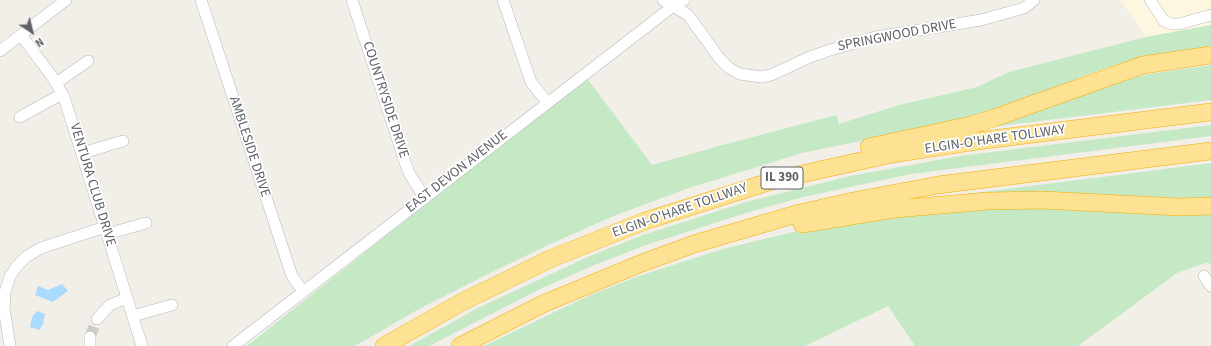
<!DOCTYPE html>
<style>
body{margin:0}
#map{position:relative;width:1211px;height:346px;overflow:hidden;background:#f1efe8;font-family:"Source Sans 3",sans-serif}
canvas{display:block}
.north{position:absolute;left:12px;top:12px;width:40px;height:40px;-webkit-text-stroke:3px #fff;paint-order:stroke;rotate:145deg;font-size:11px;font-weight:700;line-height:16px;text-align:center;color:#5f6368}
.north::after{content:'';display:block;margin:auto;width:14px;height:18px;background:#5f6368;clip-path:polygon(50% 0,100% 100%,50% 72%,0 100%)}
</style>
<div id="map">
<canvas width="1211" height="346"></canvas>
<div class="north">N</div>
</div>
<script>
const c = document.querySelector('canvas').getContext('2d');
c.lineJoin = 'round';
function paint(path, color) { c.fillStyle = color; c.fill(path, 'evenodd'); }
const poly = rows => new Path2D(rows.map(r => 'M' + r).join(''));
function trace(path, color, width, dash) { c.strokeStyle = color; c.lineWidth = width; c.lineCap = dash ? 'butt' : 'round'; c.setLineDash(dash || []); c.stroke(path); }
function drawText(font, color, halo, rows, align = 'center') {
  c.font = font + ' "Source Sans 3",sans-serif'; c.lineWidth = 3.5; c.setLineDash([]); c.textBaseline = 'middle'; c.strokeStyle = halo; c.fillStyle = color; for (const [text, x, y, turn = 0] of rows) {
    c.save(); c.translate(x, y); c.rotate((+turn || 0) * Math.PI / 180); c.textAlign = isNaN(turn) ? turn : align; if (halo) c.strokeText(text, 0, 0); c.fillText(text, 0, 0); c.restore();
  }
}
paint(poly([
 [1120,0,1211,0,1211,25,1146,37]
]), '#fef7e0');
paint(poly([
 [1211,25,1211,47,1146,56,1118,64,1080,77,1051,91,969,119,802,153,689,188,616,215,548,245,484,276,419,309,355,346,247,346,586,77,652,165,719,146,836,115,839,124,899,105,977,87,1009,72,1146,37],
 [1211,65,1211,100,991,127,1105,86,1148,74],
 [1211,125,1211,136,911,174,803,197,749,212,646,245,592,266,540,289,429,346,409,346,480,307,590,256,643,235,746,202,850,176,960,156],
 [1211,163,1211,199,934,198,1150,171],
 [999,207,1211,213,1211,266,1208,262,1177,273,1078,346,915,346,888,306,805,346,484,346,586,297,639,276,723,249,797,231,869,218]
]), '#c5e8c5');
paint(poly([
 [62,284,68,291,53,302,35,295,38,286,48,290],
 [37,311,45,314,43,324,39,330,30,327,32,317]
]), '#aadaff');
trace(poly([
 [90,337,97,319]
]), '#ccccc8', 11, [11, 5.5]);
const minor = poly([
 [201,0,292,276,303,291],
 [352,0,405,162,409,173,424,197],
 [503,0,531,82,547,102],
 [663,0,688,15,720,59,729,68,740,74,761,77,771,75,810,57,830,50,876,37,981,20,1024,8,1034,0],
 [1150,0,1164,21,1172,24,1179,24,1211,15],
 [21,35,53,78,64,97,142,346],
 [0,51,66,0],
 [56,83,88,61],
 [20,117,62,94],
 [82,153,123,141],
 [107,234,146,223],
 [1204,276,1211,286],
 [133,316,172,305],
 [97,319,110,305,127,298],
 [10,346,4,308,5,292,10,276,17,266,26,257,41,248,105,227],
 [90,346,90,337],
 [233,346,672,7,684,0]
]);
const highway = poly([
 [869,147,971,125,994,118,1143,65,1211,55],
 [802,224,894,209,988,201,1043,200,1179,207,1211,206],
 [384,346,462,302,550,259,645,221,775,180,892,154,977,141,1211,112],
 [460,346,545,303,642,263,694,244,800,213,853,201,938,185,1211,151]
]);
trace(minor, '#b5b8bc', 12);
trace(highway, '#f9ab00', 18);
trace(minor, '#fff', 11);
trace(highway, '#fde293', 17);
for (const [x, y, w] of [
 [782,178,42]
]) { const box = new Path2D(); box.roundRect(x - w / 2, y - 11, w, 22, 3); c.fillStyle = '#fff'; c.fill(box); trace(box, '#5f6368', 1); }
drawText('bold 13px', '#5f6368', null, [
 ["IL 390",782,178]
]);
drawText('14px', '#5f6368', '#fff', [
 ["SPRINGWOOD DRIVE",897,36,-11],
 ["COUNTRYSIDE DRIVE",385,100,72],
 ["ELGIN-O'HARE TOLLWAY",995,140,-8],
 ["AMBLESIDE DRIVE",249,147,72],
 ["EAST DEVON AVENUE",457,172,-38],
 ["VENTURA CLUB DRIVE",92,185,73],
 ["ELGIN-O'HARE TOLLWAY",680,211,-19]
]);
</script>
